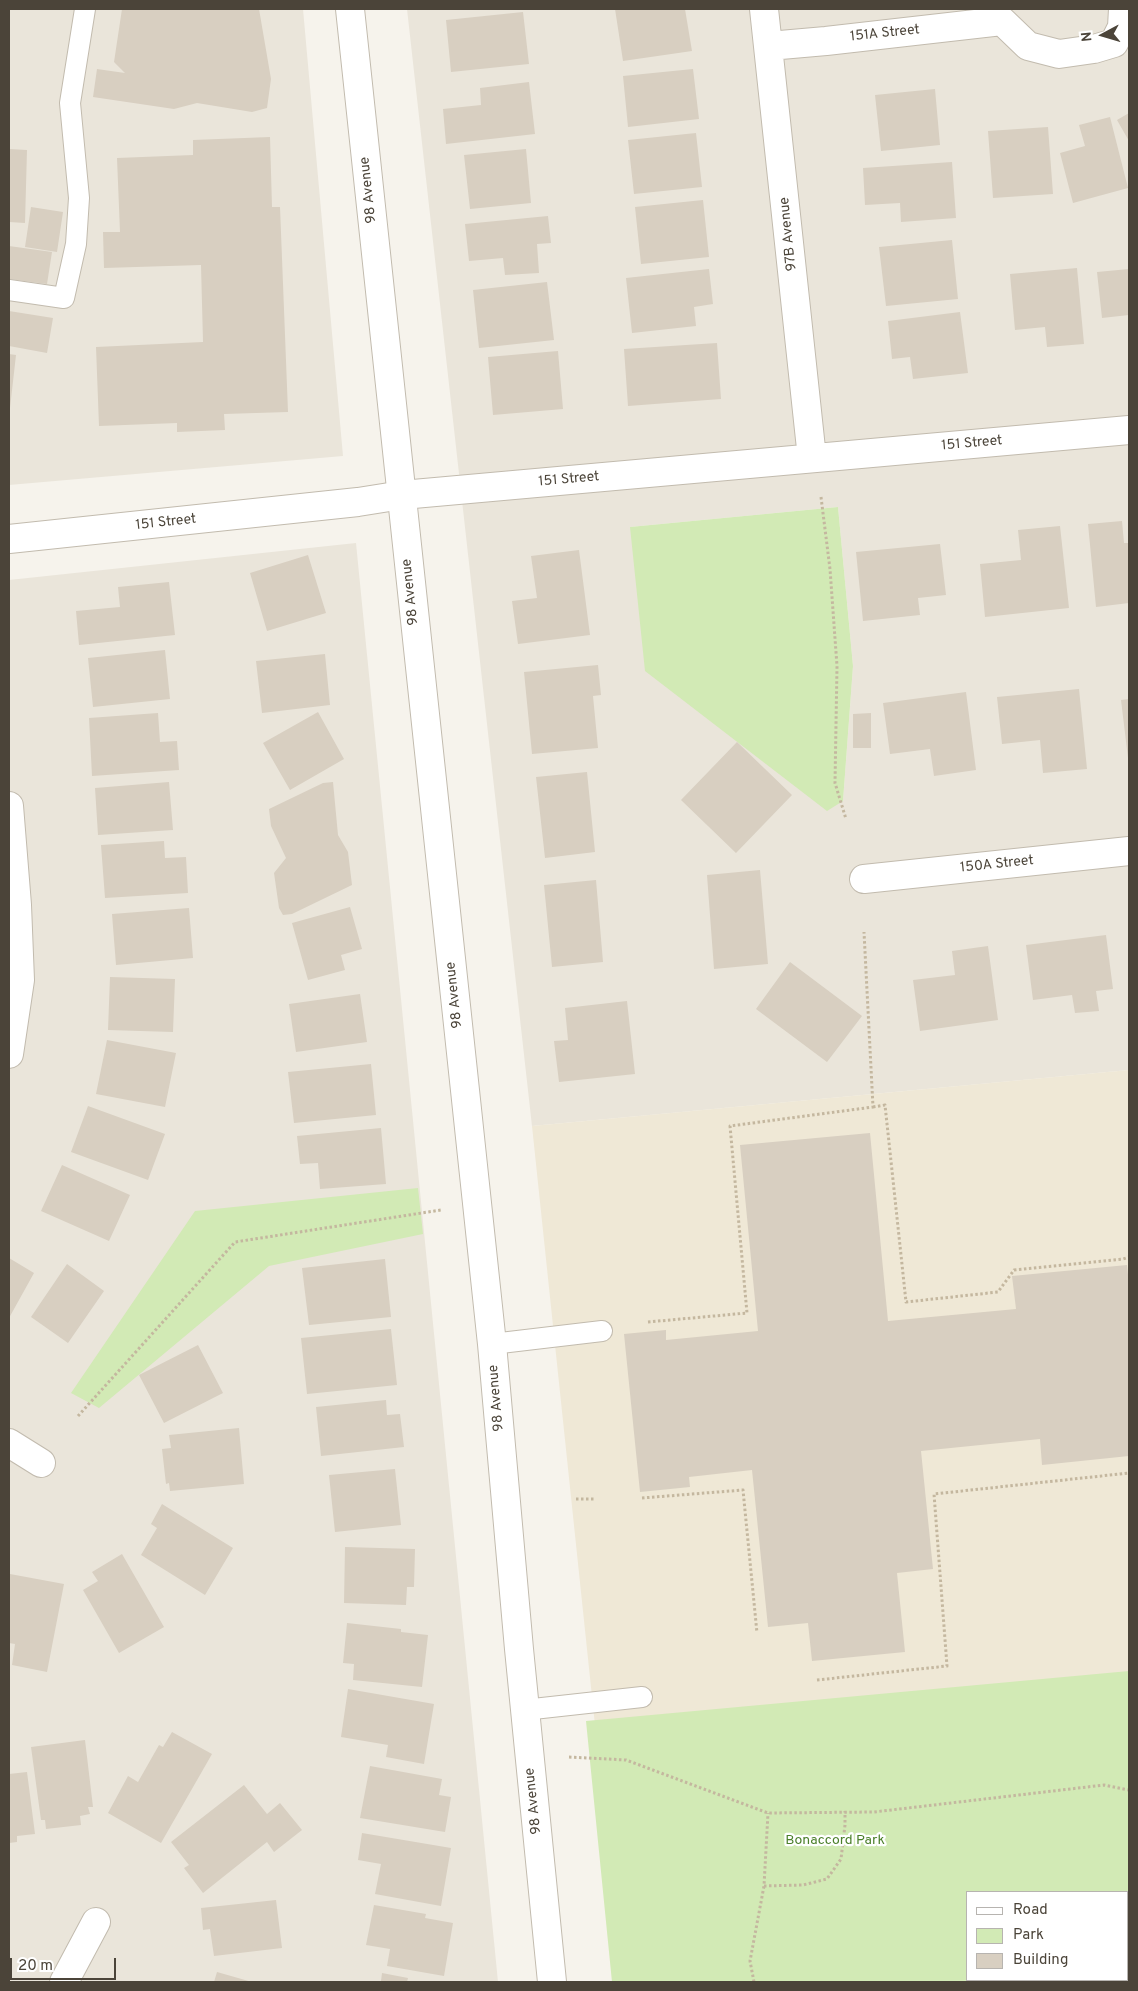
<!DOCTYPE html>
<style>
body{margin:0}
#map{position:relative;width:1138px;height:1991px;overflow:hidden;background:#f6f3ec;font-family:Overpass,sans-serif}
canvas{display:block}
.frame{position:absolute;inset:0;border:10px solid #4b4439;pointer-events:none}
.legend{position:absolute;left:966px;top:1891px;width:162px;height:90px;box-sizing:border-box;background:#fff;border:1px solid #b7b4b0;margin:0;padding:6px 9px;list-style:none;font-size:15px;color:#4b4439}
.legend li{display:flex;align-items:center;gap:10px;height:25px}
.legend b{width:25px;border:1px solid #b7b4b0}
.north{position:absolute;left:1078px;top:10px;width:50px;height:50px;-webkit-text-stroke:4px #fff;paint-order:stroke;rotate:264deg;font-size:14px;font-weight:700;line-height:20px;text-align:center;color:#4b4439}
.north::after{content:'';display:block;margin:auto;width:18px;height:22px;background:#4b4439;clip-path:polygon(50% 0,100% 100%,50% 72%,0 100%)}
.scale{position:absolute;left:10px;top:1958px;width:106px;height:22px;box-sizing:border-box;border:2px solid #4b4439;border-top:0;padding-left:6px;font-size:15px;line-height:18px;white-space:nowrap;color:#4b4439;-webkit-text-stroke:4px #fff;paint-order:stroke}
</style>
<div id="map">
<canvas width="1138" height="1991"></canvas>
<div class="frame"></div>
<ul class="legend">
<li><b style="height:6px;background:#fff"></b>Road</li>
<li><b style="height:14px;background:#d2eab5"></b>Park</li>
<li><b style="height:14px;background:#d8cfc1"></b>Building</li>
</ul>
<div class="north">N</div>
<div class="scale">20 m</div>
</div>
<script>
const c = document.querySelector('canvas').getContext('2d');
c.lineJoin = 'round';
function paint(path, color) { c.fillStyle = color; c.fill(path, 'evenodd'); }
const poly = rows => new Path2D(rows.map(r => 'M' + r).join(''));
function trace(path, color, width, dash) { c.strokeStyle = color; c.lineWidth = width; c.lineCap = dash ? 'butt' : 'round'; c.setLineDash(dash || []); c.stroke(path); }
function drawText(font, color, halo, rows, align = 'center') {
  c.font = font + ' Overpass,sans-serif'; c.lineWidth = 4.5; c.setLineDash([]); c.textBaseline = 'middle'; c.strokeStyle = halo; c.fillStyle = color; for (const [text, x, y, turn = 0] of rows) {
    c.save(); c.translate(x, y); c.rotate((+turn || 0) * Math.PI / 180); c.textAlign = isNaN(turn) ? turn : align; if (halo) c.strokeText(text, 0, 0); c.fillText(text, 0, 0); c.restore();
  }
}
paint(poly([
 [9,9,303,9,343,456,9,485],
 [407,9,1129,9,1129,1070,532,1126],
 [838,507,853,666,843,801,630,527],
 [356,543,498,1982,9,1982,9,580]
]), '#eae5da');
paint(poly([
 [1129,1070,1129,1982,622,1982,532,1126],
 [967,1892,1127,1892,1127,1980,967,1980]
]), '#efe8d6');
paint(poly([
 [838,507,853,666,843,801,827,811,645,671,630,527],
 [418,1188,423,1234,269,1266,99,1408,71,1393,195,1211],
 [1129,1671,1129,1982,612,1982,586,1721],
 [967,1892,1127,1892,1127,1980,967,1980]
]), '#d2eab5');
paint(poly([
 [122,9,259,9,271,79,267,108,252,112,197,103,174,109,93,97,97,69,125,73,114,62],
 [615,9,685,9,692,51,623,61],
 [523,12,529,64,451,72,446,20],
 [693,69,699,119,628,127,623,76],
 [529,82,535,134,446,144,443,109,481,105,480,88],
 [935,89,940,145,881,151,875,95],
 [1129,113,1129,141,1117,120],
 [1110,117,1128,188,1073,203,1060,153,1085,146,1079,125],
 [1048,127,1053,194,993,198,988,131],
 [696,133,702,187,634,194,628,140],
 [270,137,272,207,280,207,288,412,224,414,225,430,177,432,177,423,99,426,96,347,203,342,201,265,104,268,103,232,120,232,117,158,193,155,193,140],
 [9,149,27,150,25,223,9,222],
 [526,149,531,203,470,209,464,155],
 [952,162,956,218,901,222,900,203,865,205,863,168],
 [703,200,709,257,641,264,635,207],
 [31,207,63,212,57,252,25,247],
 [548,216,551,243,537,244,539,273,505,275,503,258,469,261,465,224],
 [952,240,958,299,886,306,879,247],
 [9,246,52,252,47,284,9,279],
 [1077,268,1084,344,1047,347,1045,327,1015,330,1010,274],
 [709,269,713,304,694,307,696,326,632,333,626,278],
 [1129,269,1129,315,1102,318,1097,272],
 [547,282,554,340,479,348,473,290],
 [9,311,53,318,47,353,9,346],
 [960,312,968,373,913,379,910,357,892,359,888,321],
 [717,343,721,399,628,406,624,349],
 [558,351,563,409,493,415,488,357],
 [9,354,16,355,10,408,9,408],
 [1122,521,1124,543,1129,543,1129,603,1096,607,1088,524],
 [1060,526,1069,608,985,617,980,564,1021,560,1018,530],
 [940,544,946,595,918,598,920,615,863,621,856,552],
 [579,550,590,635,518,644,512,601,537,598,531,556],
 [308,555,326,613,267,631,250,573],
 [169,582,175,635,79,645,76,611,120,607,118,587],
 [165,650,170,699,93,707,88,658],
 [325,654,330,705,262,713,256,661],
 [598,665,601,695,593,696,598,748,532,754,524,672],
 [1079,689,1087,769,1043,773,1040,740,1002,744,997,697],
 [966,692,976,770,934,776,930,749,890,754,883,703],
 [1129,699,1129,757,1128,758,1121,700],
 [318,712,344,759,290,790,263,743],
 [158,713,160,742,177,741,179,770,92,776,89,718],
 [871,713,871,748,853,748,853,714],
 [737,742,792,795,736,853,681,800],
 [587,772,595,852,545,858,536,777],
 [169,782,173,830,98,835,95,788],
 [333,782,338,835,348,852,352,885,292,914,283,915,279,908,274,873,286,858,271,826,269,809,323,783],
 [164,841,165,858,186,857,188,893,105,898,101,845],
 [760,870,768,964,714,969,707,875],
 [596,880,603,962,552,967,544,885],
 [350,907,362,949,341,955,345,970,308,980,292,923],
 [189,908,193,958,116,965,112,914],
 [1106,935,1113,989,1096,991,1099,1011,1075,1013,1072,995,1033,1000,1026,945],
 [988,946,998,1020,920,1031,913,980,955,975,952,951],
 [790,962,862,1016,827,1062,756,1009],
 [110,977,175,979,173,1032,108,1030],
 [360,994,367,1042,296,1052,289,1004],
 [627,1001,635,1074,559,1082,554,1041,568,1040,565,1008],
 [107,1040,176,1053,165,1107,96,1094],
 [371,1064,376,1115,294,1123,288,1072],
 [88,1106,165,1134,148,1180,71,1152],
 [381,1128,386,1184,320,1189,318,1163,300,1164,297,1136],
 [870,1133,888,1321,1016,1309,1012,1276,1127,1265,1129,1284,1129,1456,1042,1465,1040,1439,921,1451,933,1569,897,1573,905,1652,812,1661,808,1623,768,1627,752,1470,689,1477,690,1487,640,1492,624,1334,666,1330,666,1340,758,1331,740,1145],
 [62,1165,130,1195,109,1241,41,1211],
 [9,1258,34,1273,9,1318],
 [385,1259,391,1317,309,1325,302,1268],
 [67,1264,104,1291,68,1343,31,1317],
 [391,1329,397,1385,307,1394,301,1338],
 [198,1345,223,1393,164,1423,139,1375],
 [386,1400,387,1415,400,1414,404,1447,321,1456,316,1407],
 [239,1428,244,1484,170,1491,169,1483,166,1484,162,1449,171,1448,169,1435],
 [395,1469,401,1525,335,1532,329,1475],
 [162,1504,233,1548,205,1595,141,1555,157,1528,151,1524],
 [345,1547,415,1549,414,1587,407,1587,406,1605,344,1603],
 [122,1554,164,1627,119,1653,83,1590,98,1581,92,1572],
 [10,1574,64,1584,47,1672,12,1665,15,1644,9,1643,9,1583],
 [347,1623,401,1629,401,1632,428,1635,422,1687,353,1680,354,1664,343,1663],
 [348,1689,434,1704,424,1764,386,1757,388,1745,341,1737],
 [172,1732,212,1754,161,1843,108,1813,128,1776,138,1782,159,1745,163,1747],
 [85,1740,93,1807,88,1807,90,1814,80,1816,81,1825,46,1829,45,1820,41,1820,31,1747],
 [370,1766,442,1779,439,1795,451,1797,445,1832,360,1818],
 [27,1772,35,1834,17,1836,17,1842,9,1843,9,1774],
 [244,1785,267,1814,280,1803,302,1830,274,1852,267,1842,203,1893,184,1868,189,1865,171,1842],
 [362,1833,451,1848,441,1906,375,1894,381,1864,358,1860],
 [276,1900,282,1948,214,1956,210,1929,203,1930,201,1908],
 [374,1905,426,1914,425,1918,453,1923,444,1976,387,1966,390,1949,366,1945],
 [217,1972,252,1982,214,1982],
 [382,1973,408,1978,407,1982,381,1981]
]), '#d8cfc1');
const service = poly([
 [9,290,64,298,76,244,79,198,70,103,85,9],
 [492,1344,602,1331],
 [524,1710,642,1697]
]);
const minor = poly([
 [764,9,812,458],
 [769,46,826,41,1002,21,1028,46,1059,54,1094,49,1114,43,1122,27,1123,9],
 [9,539,358,502,402,495,1129,430],
 [9,806,17,905,20,980,9,1054],
 [864,879,1129,851],
 [9,1443,41,1463],
 [64,1982,96,1922]
]);
const tertiary = poly([
 [350,9,492,1344,519,1649,552,1982]
]);
trace(service, '#c2bbae', 22);
trace(minor, '#c2bbae', 30);
trace(tertiary, '#c2bbae', 30);
trace(poly([
 [821,497,830,569,837,666,835,783,846,819],
 [873,1107,885,1105,906,1302,998,1292,1014,1270,1123,1259,1129,1257],
 [648,1322,747,1313,730,1126,873,1107,864,932],
 [78,1416,235,1242,441,1210],
 [642,1498,743,1490,757,1633],
 [576,1499,594,1499],
 [817,1680,947,1666,934,1494,1129,1473],
 [569,1757,626,1760,768,1813,874,1812,1104,1785,1129,1790],
 [764,1886,803,1885,827,1879,841,1859,845,1825,845,1811],
 [754,1982,750,1961,764,1886,768,1813]
]), '#c4b79f', 3, [2.5, 2.5]);
trace(service, '#fff', 20);
trace(minor, '#fff', 28);
trace(tertiary, '#fff', 28);
drawText('14px', '#4b4439', '#fff', [
 ["151A Street",885,34,-6],
 ["98 Avenue",369,190,-96],
 ["97B Avenue",789,234,-96],
 ["151 Street",972,444,-5],
 ["151 Street",569,480,-5],
 ["151 Street",166,523,-6],
 ["98 Avenue",411,592,-96],
 ["150A Street",997,865,-6],
 ["98 Avenue",455,995,-96],
 ["98 Avenue",497,1398,-95],
 ["98 Avenue",534,1801,-96]
]);
drawText('14px', '#4a7f2a', '#fff', [
 ["Bonaccord Park",835,1841]
]);
</script>
